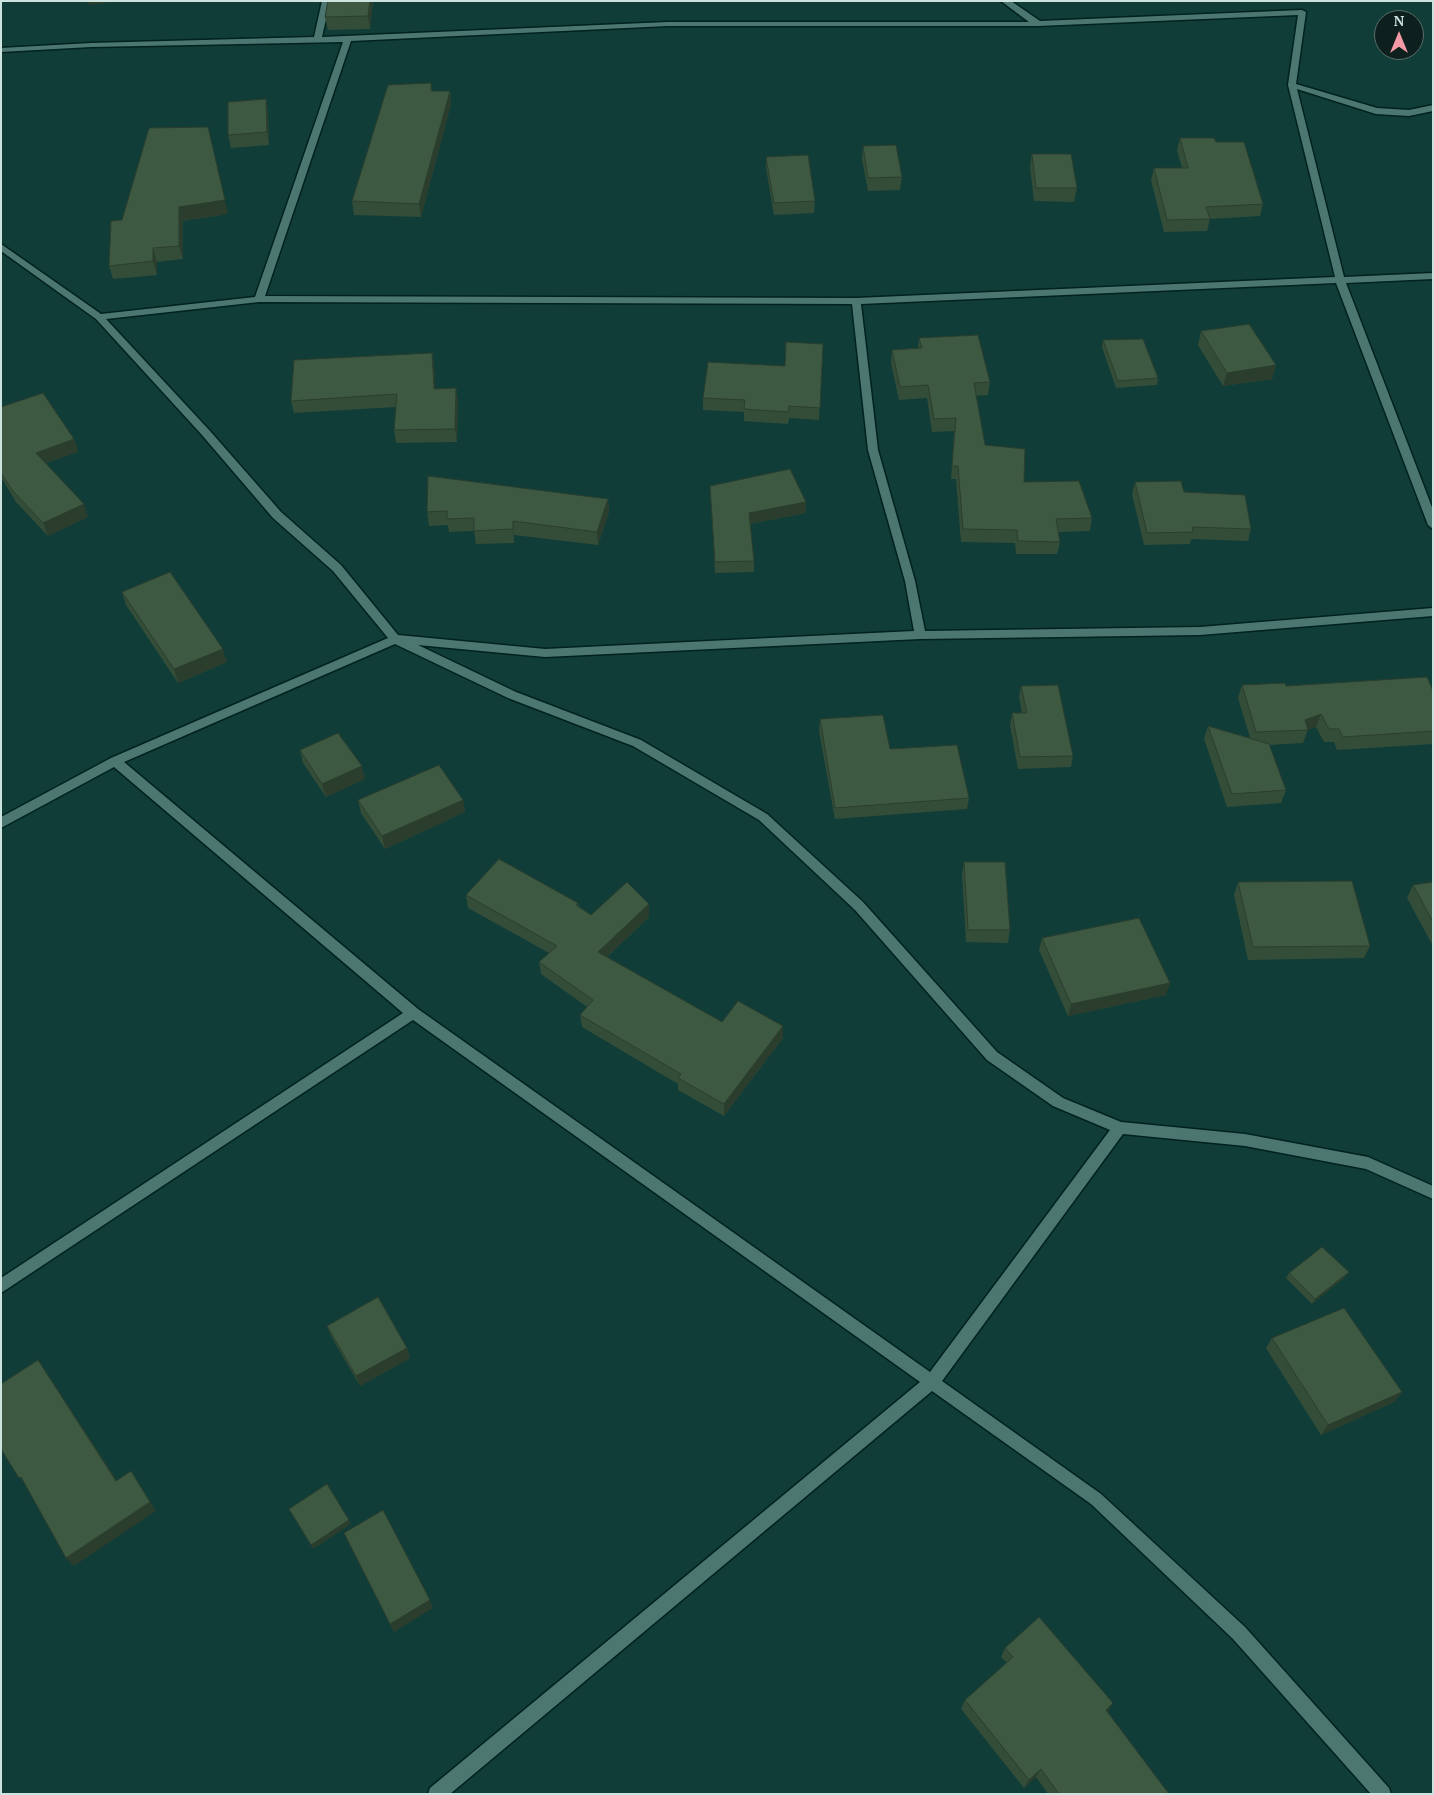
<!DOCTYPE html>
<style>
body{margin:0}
#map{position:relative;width:1434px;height:1795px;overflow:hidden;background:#103d38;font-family:"PT Serif",serif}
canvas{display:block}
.frame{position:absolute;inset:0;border:2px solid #cce3df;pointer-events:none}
.north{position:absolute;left:1374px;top:10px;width:50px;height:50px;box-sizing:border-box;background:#0e201e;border:1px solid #5a6e6b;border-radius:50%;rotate:0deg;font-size:14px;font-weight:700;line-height:20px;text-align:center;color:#cce3df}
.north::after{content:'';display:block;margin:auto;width:18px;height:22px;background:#f49aa7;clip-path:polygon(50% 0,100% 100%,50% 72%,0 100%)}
</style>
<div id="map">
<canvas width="1434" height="1795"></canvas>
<div class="frame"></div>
<div class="north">N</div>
</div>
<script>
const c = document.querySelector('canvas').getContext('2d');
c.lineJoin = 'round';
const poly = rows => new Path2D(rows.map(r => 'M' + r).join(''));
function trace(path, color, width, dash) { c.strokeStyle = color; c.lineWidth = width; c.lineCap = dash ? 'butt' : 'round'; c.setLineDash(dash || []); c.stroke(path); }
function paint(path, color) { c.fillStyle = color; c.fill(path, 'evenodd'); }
const minor = poly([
 [322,1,330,1,322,37,668,22,1029,22,1001,1,1011,1,1040,21,1302,10,1306,12,1296,84,1377,108,1409,110,1433,105,1433,111,1409,116,1376,114,1297,89,1344,277,1433,273,1433,279,1346,283,1433,510,1433,529,1428,525,1336,283,861,304,878,450,915,581,925,631,1200,627,1433,608,1433,616,1200,635,920,639,545,657,418,645,516,692,641,740,767,814,863,902,997,1052,1063,1098,1121,1122,1245,1134,1368,1157,1433,1186,1433,1199,1366,1169,1245,1146,1123,1134,942,1381,1101,1494,1245,1627,1389,1788,1391,1794,1371,1794,1233,1639,1091,1504,932,1391,450,1794,428,1794,430,1788,920,1382,413,1020,1,1293,1,1278,403,1013,114,767,1,828,1,817,111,758,388,638,333,571,273,518,202,435,96,319,1,251,1,244,101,314,255,297,343,42,91,47,1,52,1,48,91,43,314,37,322,1],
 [1298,15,1288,85,1335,277,856,298,265,296,351,41,668,26,1038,26,1298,15],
 [259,302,852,304,868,450,905,581,914,631,545,649,398,635,341,565,281,512,210,431,106,319,259,302],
 [395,644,508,698,633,746,759,820,855,910,987,1060,1053,1106,1110,1130,930,1372,418,1009,124,762,395,644]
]);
trace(minor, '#01221f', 3);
paint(minor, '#4c7771');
paint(poly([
 [328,1,373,1,370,29,328,30,325,17],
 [431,83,432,91,450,91,451,104,421,217,354,215,352,201],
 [266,99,268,113,269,145,231,148,228,135],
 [1180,138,1216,142,1263,204,1260,216,1210,219,1207,231,1164,232,1151,180,1154,168,1182,168,1177,150],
 [863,146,902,177,900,190,868,191,862,159],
 [1032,154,1077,188,1074,202,1034,201,1030,167],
 [766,157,815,201,814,213,774,215,766,168],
 [228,214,183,221,183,259,157,262,157,275,113,279,109,266,111,221],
 [1201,331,1276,365,1272,379,1223,386,1198,345],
 [919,338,990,382,988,395,976,396,985,445,1024,482,1092,518,1090,531,1058,532,1060,542,1057,554,1016,554,1015,543,961,542,956,479,951,479,954,431,932,432,927,398,899,400,891,363,892,350,918,348],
 [1103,340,1158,378,1157,385,1116,388,1102,347],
 [823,344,819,420,789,418,788,424,744,421,744,412,703,410,703,398,785,366],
 [432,353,434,365,435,389,456,388,458,401,457,442,396,443,394,430,396,407,294,413,291,401],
 [1,407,74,439,78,452,46,463,88,517,48,536,16,502,1,477],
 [1135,482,1184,492,1251,529,1248,541,1191,539,1190,544,1144,545,1132,494],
 [710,486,806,502,806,513,750,524,754,561,754,572,715,573],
 [608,499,609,512,598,545,514,535,514,543,476,544,474,531,449,532,448,525,429,526,427,512],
 [122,592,227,662,178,683,126,605],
 [1242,685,1433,691,1433,744,1337,750,1334,742,1324,742,1316,727,1308,730,1303,743,1269,745,1286,790,1281,803,1227,807,1204,739,1208,726,1250,738,1238,698],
 [1021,686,1073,756,1071,767,1018,769,1010,725,1012,713,1022,713,1019,697],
 [820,719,890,749,969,798,967,809,835,819,819,731],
 [300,750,365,779,326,797,303,763],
 [358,800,463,800,465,812,385,849,361,813],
 [964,862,1010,930,1008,943,966,942,962,874],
 [1238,882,1370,946,1364,958,1248,960,1234,895],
 [1433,882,1433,946,1407,898,1413,885],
 [466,895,578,903,579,907,591,915,649,917,607,957,722,1022,783,1038,724,1116,678,1090,678,1084,582,1027,580,1015,587,1007,541,974,539,962,549,953,468,908],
 [1042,938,1166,995,1068,1016,1039,950],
 [1349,1272,1345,1277,1312,1304,1286,1278,1289,1273],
 [327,1326,407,1348,410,1358,360,1386,331,1336],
 [1272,1338,1402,1392,1394,1402,1321,1435,1266,1348],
 [1005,1648,1107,1712,1169,1794,1048,1794,1036,1777,1024,1788,961,1709,965,1700,1007,1663,1001,1657]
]), '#344d39');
paint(poly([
 [88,1,121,1,89,5],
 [370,1,373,1,370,29,368,16],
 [450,91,451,104,421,217,419,204],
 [266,99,268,113,269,145,267,132],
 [208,127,228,214,183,221,183,259,179,246,179,207],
 [153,248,157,262,157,275,153,261],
 [432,353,434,365,436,402,434,389],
 [1276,365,1272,379,1223,386,1227,373],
 [456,388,458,401,457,442,455,429],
 [74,439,78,452,40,465,36,453],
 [608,499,609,512,598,545,597,532],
 [806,502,806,513,749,524,749,513],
 [84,504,88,517,48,536,43,523],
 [513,521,514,535,514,543,513,529],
 [223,649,227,662,178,683,174,669],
 [1321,714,1316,727,1308,730,1305,720],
 [362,766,365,779,326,797,322,784],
 [463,800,465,812,385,849,382,836],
 [649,904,649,917,599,964,598,952],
 [1170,983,1166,995,1068,1016,1071,1004],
 [783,1026,783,1038,724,1116,724,1104],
 [1349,1272,1345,1277,1312,1304,1315,1299],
 [407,1348,410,1358,360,1386,356,1376],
 [38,1360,45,1370,123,1490,116,1481],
 [1402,1392,1394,1402,1321,1435,1328,1425],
 [131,1471,156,1511,74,1566,66,1558],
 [349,1520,351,1524,313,1549,311,1545],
 [430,1600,433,1608,394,1632,390,1624],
 [1113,1703,1108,1712,1100,1719,1106,1710],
 [1041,1769,1036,1777,1024,1788,1029,1780]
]), '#2b3e2e');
const building = poly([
 [328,1,370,1,368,16,325,17,328,1],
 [431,83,431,91,450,91,419,204,352,201,388,85,431,83],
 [266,99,267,132,228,135,228,102,266,99],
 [208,127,225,200,179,207,179,246,153,248,153,261,109,266,111,221,122,220,149,128,208,127],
 [1180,138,1214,138,1216,142,1244,142,1263,204,1206,207,1210,219,1167,220,1154,168,1188,168,1180,138],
 [896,145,902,177,868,178,863,146,896,145],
 [1032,154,1071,154,1077,188,1036,188,1032,154],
 [808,155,815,201,774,203,766,157,808,155],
 [1249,324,1276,365,1227,373,1201,331,1249,324],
 [978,335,990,382,974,383,985,445,1025,449,1024,482,1079,481,1092,518,1056,519,1060,542,1018,541,1017,530,963,529,958,466,952,466,956,418,934,419,928,385,900,387,892,350,922,348,919,338,978,335],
 [1143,339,1158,378,1118,381,1103,340,1143,339],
 [786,342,823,344,820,408,789,406,788,412,744,409,745,400,703,398,708,362,785,366,786,342],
 [432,353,434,389,456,388,455,429,394,430,397,394,291,401,294,360,432,353],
 [43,393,74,439,36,453,84,504,43,523,12,490,1,473,1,407,43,393],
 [790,469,806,502,749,513,754,561,715,562,710,486,790,469],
 [428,476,608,499,597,532,513,521,513,529,474,531,474,518,447,519,447,511,427,512,428,476],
 [1181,481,1184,492,1245,495,1251,529,1192,527,1193,532,1147,533,1135,482,1181,481],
 [170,572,223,649,174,669,122,592,170,572],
 [1427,677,1433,691,1433,731,1343,737,1339,729,1329,729,1321,714,1305,720,1308,730,1256,732,1242,685,1285,683,1286,686,1427,677],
 [1058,685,1073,756,1020,757,1012,713,1027,713,1021,686,1058,685],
 [883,715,890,749,957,745,969,798,835,808,820,719,883,715],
 [1208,726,1269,744,1286,790,1232,794,1208,726],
 [338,733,362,766,322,784,300,750,338,733],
 [439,765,463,800,382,836,358,800,439,765],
 [499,859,578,903,576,905,591,915,627,882,649,904,598,952,722,1022,738,1001,783,1026,724,1104,678,1078,681,1074,580,1015,593,1000,539,962,557,946,466,895,499,859],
 [964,862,1005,862,1010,930,968,930,964,862],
 [1352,881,1370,946,1253,947,1238,882,1352,881],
 [1433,882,1433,922,1413,885,1433,882],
 [1139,918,1170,983,1071,1004,1042,938,1139,918],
 [1322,1247,1349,1272,1315,1299,1289,1273,1322,1247],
 [378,1297,407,1348,356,1376,327,1326,378,1297],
 [1344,1308,1402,1392,1328,1425,1272,1338,1344,1308],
 [38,1360,116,1481,131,1471,150,1502,66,1558,21,1477,19,1478,1,1449,1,1384,38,1360],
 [327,1484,349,1520,311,1545,289,1509,327,1484],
 [383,1510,430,1600,390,1624,344,1533,383,1510],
 [1039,1617,1113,1703,1106,1710,1169,1794,1059,1794,1041,1769,1029,1780,965,1700,1013,1657,1005,1648,1039,1617]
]);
paint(building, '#3d5942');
trace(building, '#2b3e2e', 1);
</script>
